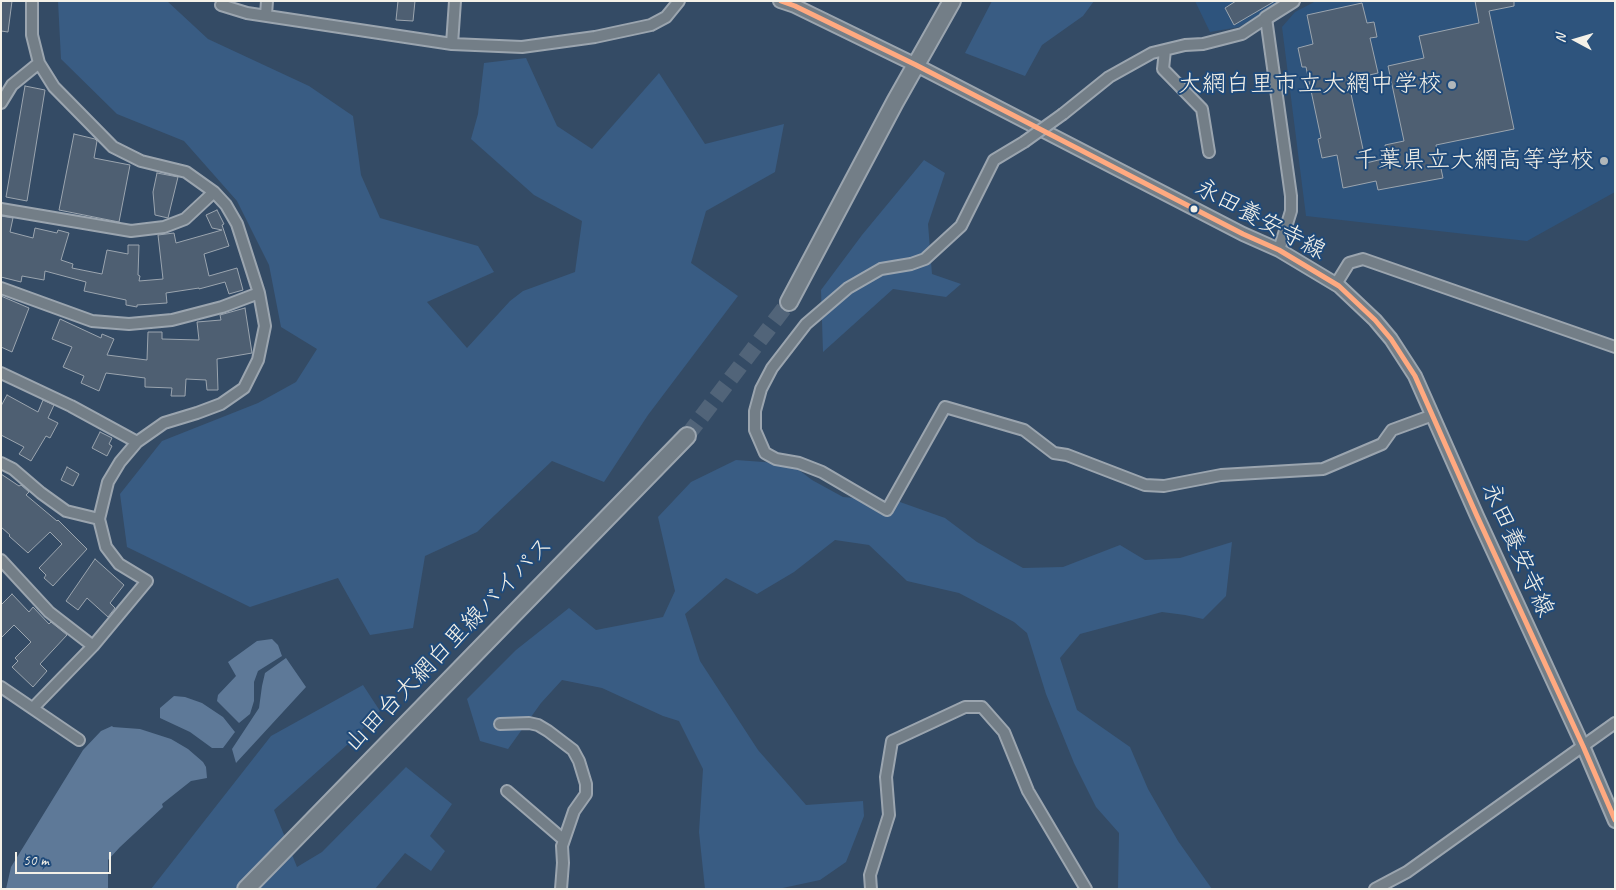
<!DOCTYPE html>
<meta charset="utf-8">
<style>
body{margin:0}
#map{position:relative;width:1616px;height:890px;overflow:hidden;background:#344b65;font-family:Caveat,sans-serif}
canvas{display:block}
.frame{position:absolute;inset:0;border:2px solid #f4f1e8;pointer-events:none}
.north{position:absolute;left:1551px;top:15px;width:50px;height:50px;-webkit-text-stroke:4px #1f4a7a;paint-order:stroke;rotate:276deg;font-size:14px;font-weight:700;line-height:20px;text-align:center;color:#f4f1e8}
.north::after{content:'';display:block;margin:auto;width:18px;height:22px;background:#f4f1e8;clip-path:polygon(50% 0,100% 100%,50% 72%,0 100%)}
.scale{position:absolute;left:15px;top:852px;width:96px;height:22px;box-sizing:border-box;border:2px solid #f4f1e8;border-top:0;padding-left:6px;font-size:15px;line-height:18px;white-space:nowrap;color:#f4f1e8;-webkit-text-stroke:4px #1f4a7a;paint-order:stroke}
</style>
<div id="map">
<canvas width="1616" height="890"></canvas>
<div class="frame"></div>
<div class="north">N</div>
<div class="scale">50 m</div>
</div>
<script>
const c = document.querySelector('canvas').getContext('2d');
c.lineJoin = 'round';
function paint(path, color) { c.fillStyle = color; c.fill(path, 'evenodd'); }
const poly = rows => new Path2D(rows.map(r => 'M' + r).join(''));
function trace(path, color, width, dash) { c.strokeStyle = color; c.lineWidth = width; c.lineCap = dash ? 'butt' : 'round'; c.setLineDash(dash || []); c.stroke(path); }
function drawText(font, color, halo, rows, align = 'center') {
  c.font = font + ' Caveat,"Klee One",sans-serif'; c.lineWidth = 4; c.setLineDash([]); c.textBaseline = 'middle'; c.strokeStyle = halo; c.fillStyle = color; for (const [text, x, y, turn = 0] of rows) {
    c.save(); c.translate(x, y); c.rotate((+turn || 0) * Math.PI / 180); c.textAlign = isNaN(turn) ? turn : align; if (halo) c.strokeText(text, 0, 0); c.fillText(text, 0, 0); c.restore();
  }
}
paint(poly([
 [1195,1,1282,1,1239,27,1210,32],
 [1316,1,1615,1,1615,192,1527,241,1306,216,1282,27,1295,12]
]), '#2e547d');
paint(poly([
 [58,1,167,1,208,39,309,86,353,116,361,175,380,218,478,246,494,272,427,302,467,348,510,301,523,291,575,272,582,221,534,195,471,139,478,114,484,63,526,58,557,126,592,149,659,73,705,144,784,124,775,172,706,211,691,263,738,296,648,415,604,482,552,461,477,532,425,556,413,628,370,635,338,578,250,607,127,547,120,494,162,441,258,403,296,382,317,349,281,327,269,265,237,201,184,141,117,114,61,59],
 [992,1,1094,1,1083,16,1042,45,1025,76,965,53],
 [924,160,945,173,928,224,932,274,961,284,946,297,893,289,823,352,821,290,862,235],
 [736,460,791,464,812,480,843,497,900,502,945,518,977,542,1023,568,1063,567,1120,545,1145,560,1180,558,1232,542,1226,596,1203,619,1185,615,1162,612,1080,634,1060,658,1077,710,1130,747,1148,789,1178,841,1212,889,1118,889,1119,833,1096,807,1074,763,1046,694,1027,633,1014,622,959,593,907,581,869,545,835,540,794,572,757,594,726,578,685,614,700,661,758,750,806,805,863,801,864,816,846,862,820,880,778,889,705,889,699,832,703,769,679,721,663,716,602,688,562,680,541,703,508,749,480,741,467,699,516,650,569,608,596,630,663,617,675,591,658,517,691,482],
 [363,685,380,711,347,745,274,810,297,867,322,852,406,767,452,804,430,836,445,851,431,871,405,853,375,889,151,889,271,736]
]), '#395c83');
paint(poly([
 [272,639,278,645,282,656,258,671,254,682,254,701,250,714,239,723,217,701,218,695,236,676,228,662,257,641],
 [286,658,306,687,236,763,232,749,259,708,262,686,265,673],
 [174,696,185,697,202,703,223,717,235,732,223,748,212,748,190,732,160,718,160,708],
 [112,726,113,727,140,729,171,739,188,749,203,762,206,767,207,778,191,781,162,804,163,807,120,847,108,860,108,889,6,889,11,867,83,750,101,731]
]), '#5e7998');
const building = poly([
 [1,1,12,1,8,32,1,31,1,1],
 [398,1,415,1,413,21,396,20,398,1],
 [1236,1,1275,1,1234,25,1225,8,1236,1],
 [1475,1,1514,1,1514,6,1489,11,1514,129,1436,145,1443,178,1378,190,1376,181,1343,188,1337,155,1322,158,1318,139,1321,138,1306,67,1302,67,1298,48,1313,44,1307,15,1362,3,1367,23,1374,22,1377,37,1370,38,1378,73,1348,80,1366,163,1387,158,1385,145,1404,141,1388,66,1424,58,1419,36,1479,23,1475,1],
 [25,86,45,90,27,201,6,197,25,86],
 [74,134,95,139,97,141,94,158,130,165,119,222,59,210,74,134],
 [157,173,178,177,168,218,155,215,153,192,157,173],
 [217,210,224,224,222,225,229,246,204,254,209,276,237,268,243,290,229,294,225,282,199,289,199,288,166,293,167,303,137,305,137,307,126,305,126,300,84,291,86,282,45,271,44,280,22,276,21,282,1,277,1,216,13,218,10,232,33,238,35,228,57,233,58,230,69,233,61,260,73,264,72,268,102,274,107,250,128,254,128,245,139,245,138,275,140,276,139,281,163,279,158,235,174,233,176,243,222,230,212,228,206,215,217,210],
 [1,296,29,308,12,352,1,347,1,296],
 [245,308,252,353,217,359,218,390,207,390,206,380,186,379,185,396,171,396,172,388,145,387,145,378,106,373,99,391,81,383,84,376,63,367,72,347,52,339,60,319,101,338,102,334,114,339,107,355,147,360,148,332,162,332,162,339,199,340,197,322,221,320,220,315,245,308],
 [7,395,38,412,43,400,54,405,48,418,58,423,50,438,46,436,31,461,19,454,24,447,1,435,1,406,7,395],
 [100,432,112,438,109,444,112,446,107,456,92,448,100,432],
 [67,467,79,474,73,486,61,480,67,467],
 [1,474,19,486,21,485,29,492,26,495,57,521,58,520,87,549,53,586,44,578,46,575,39,568,62,544,50,532,28,553,9,536,10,535,1,527,1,474],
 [95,559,124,585,110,603,115,608,108,617,87,598,78,610,66,601,95,559],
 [12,594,29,612,33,607,49,624,51,622,67,635,40,664,47,671,33,687,12,667,18,661,15,658,31,642,14,625,1,638,1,605,12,594]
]);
paint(building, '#4e5f72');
trace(building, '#9ba5af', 1);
trace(poly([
 [687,436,789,302]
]), '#516479', 16, [16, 8]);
const minor = poly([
 [32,1,32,35,39,63,54,87,113,147,141,161,186,172,214,192,226,205,237,224,259,293,265,326,258,360,244,388,221,404,197,413,164,423,137,442,120,462,108,482,99,519,106,547,119,564,147,581,93,646,33,708],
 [221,5,247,13,452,44,522,47,595,37,651,25,666,17,679,1],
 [266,15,267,1],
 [452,44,455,1],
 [1165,50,1163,69,1202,109,1209,152],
 [1,103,12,85,39,63],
 [1063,114,1109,77,1152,53,1185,45,1203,44,1242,34,1266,18,1291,196,1291,211,1279,250],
 [1024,142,994,160,961,226,925,259,911,264,881,269,848,288,806,324,772,368,761,389,755,411,755,430,765,453,776,459,799,463,822,472,887,510,945,407,1024,430,1054,453,1067,455,1145,485,1164,486,1221,475,1323,469,1382,444,1392,430,1433,415],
 [1,209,131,231,164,227,185,219,214,192],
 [1336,284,1349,263,1363,259,1615,347],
 [1,288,92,321,129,324,172,320,222,307,259,293],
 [1,373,71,406,137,442],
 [1,463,13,469,41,493,66,511,99,519],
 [1,560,49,612,93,646],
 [1,687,79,740],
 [500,724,529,723,538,725,548,731,573,750,579,761,586,784,586,794,574,811,562,846,563,863,561,889],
 [507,791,564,840],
 [871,889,870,875,889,815,886,777,892,741,965,707,982,707,1004,732,1028,791,1086,889],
 [1375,889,1407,872,1615,723]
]);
const tertiary = poly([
 [780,1,795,6,916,65,1243,234,1279,250,1339,286,1375,320,1391,339,1415,376,1477,516,1583,746,1615,821],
 [1266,18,1293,1]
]);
const primary = poly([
 [789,302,895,102,952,1],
 [246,889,687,436]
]);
trace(minor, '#9ba5af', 14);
trace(tertiary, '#9ba5af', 16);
trace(primary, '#9ba5af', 20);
trace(minor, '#737e87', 10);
trace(tertiary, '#737e87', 12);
trace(primary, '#737e87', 16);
const minorBridge = poly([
 [1024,142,1063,114]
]);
trace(minorBridge, '#9ba5af', 14, []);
trace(minorBridge, '#737e87', 10);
trace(poly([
 [781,1,795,6,916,65,1243,234,1279,250,1339,286,1375,320,1391,339,1415,376,1477,516,1583,746,1615,820]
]), '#ffa980', 5);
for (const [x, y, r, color] of [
 [1452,85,5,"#b1b7ba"],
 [1604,161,5,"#b1b7ba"],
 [1194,209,4.5,"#f4f1e8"]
]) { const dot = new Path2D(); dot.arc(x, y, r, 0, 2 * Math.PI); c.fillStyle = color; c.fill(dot); trace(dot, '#1f4a7a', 2); }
drawText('24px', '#f4f1e8', '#1f4a7a', [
 ["大網白里市立大網中学校",1442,85],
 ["千葉県立大網高等学校",1594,161]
], 'right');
drawText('24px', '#f4f1e8', '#1f4a7a', [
 ["永田養安寺線",1260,220,28],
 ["永田養安寺線",1517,550,66],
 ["山田台大網白里線バイパス",449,645,-46]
]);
</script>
